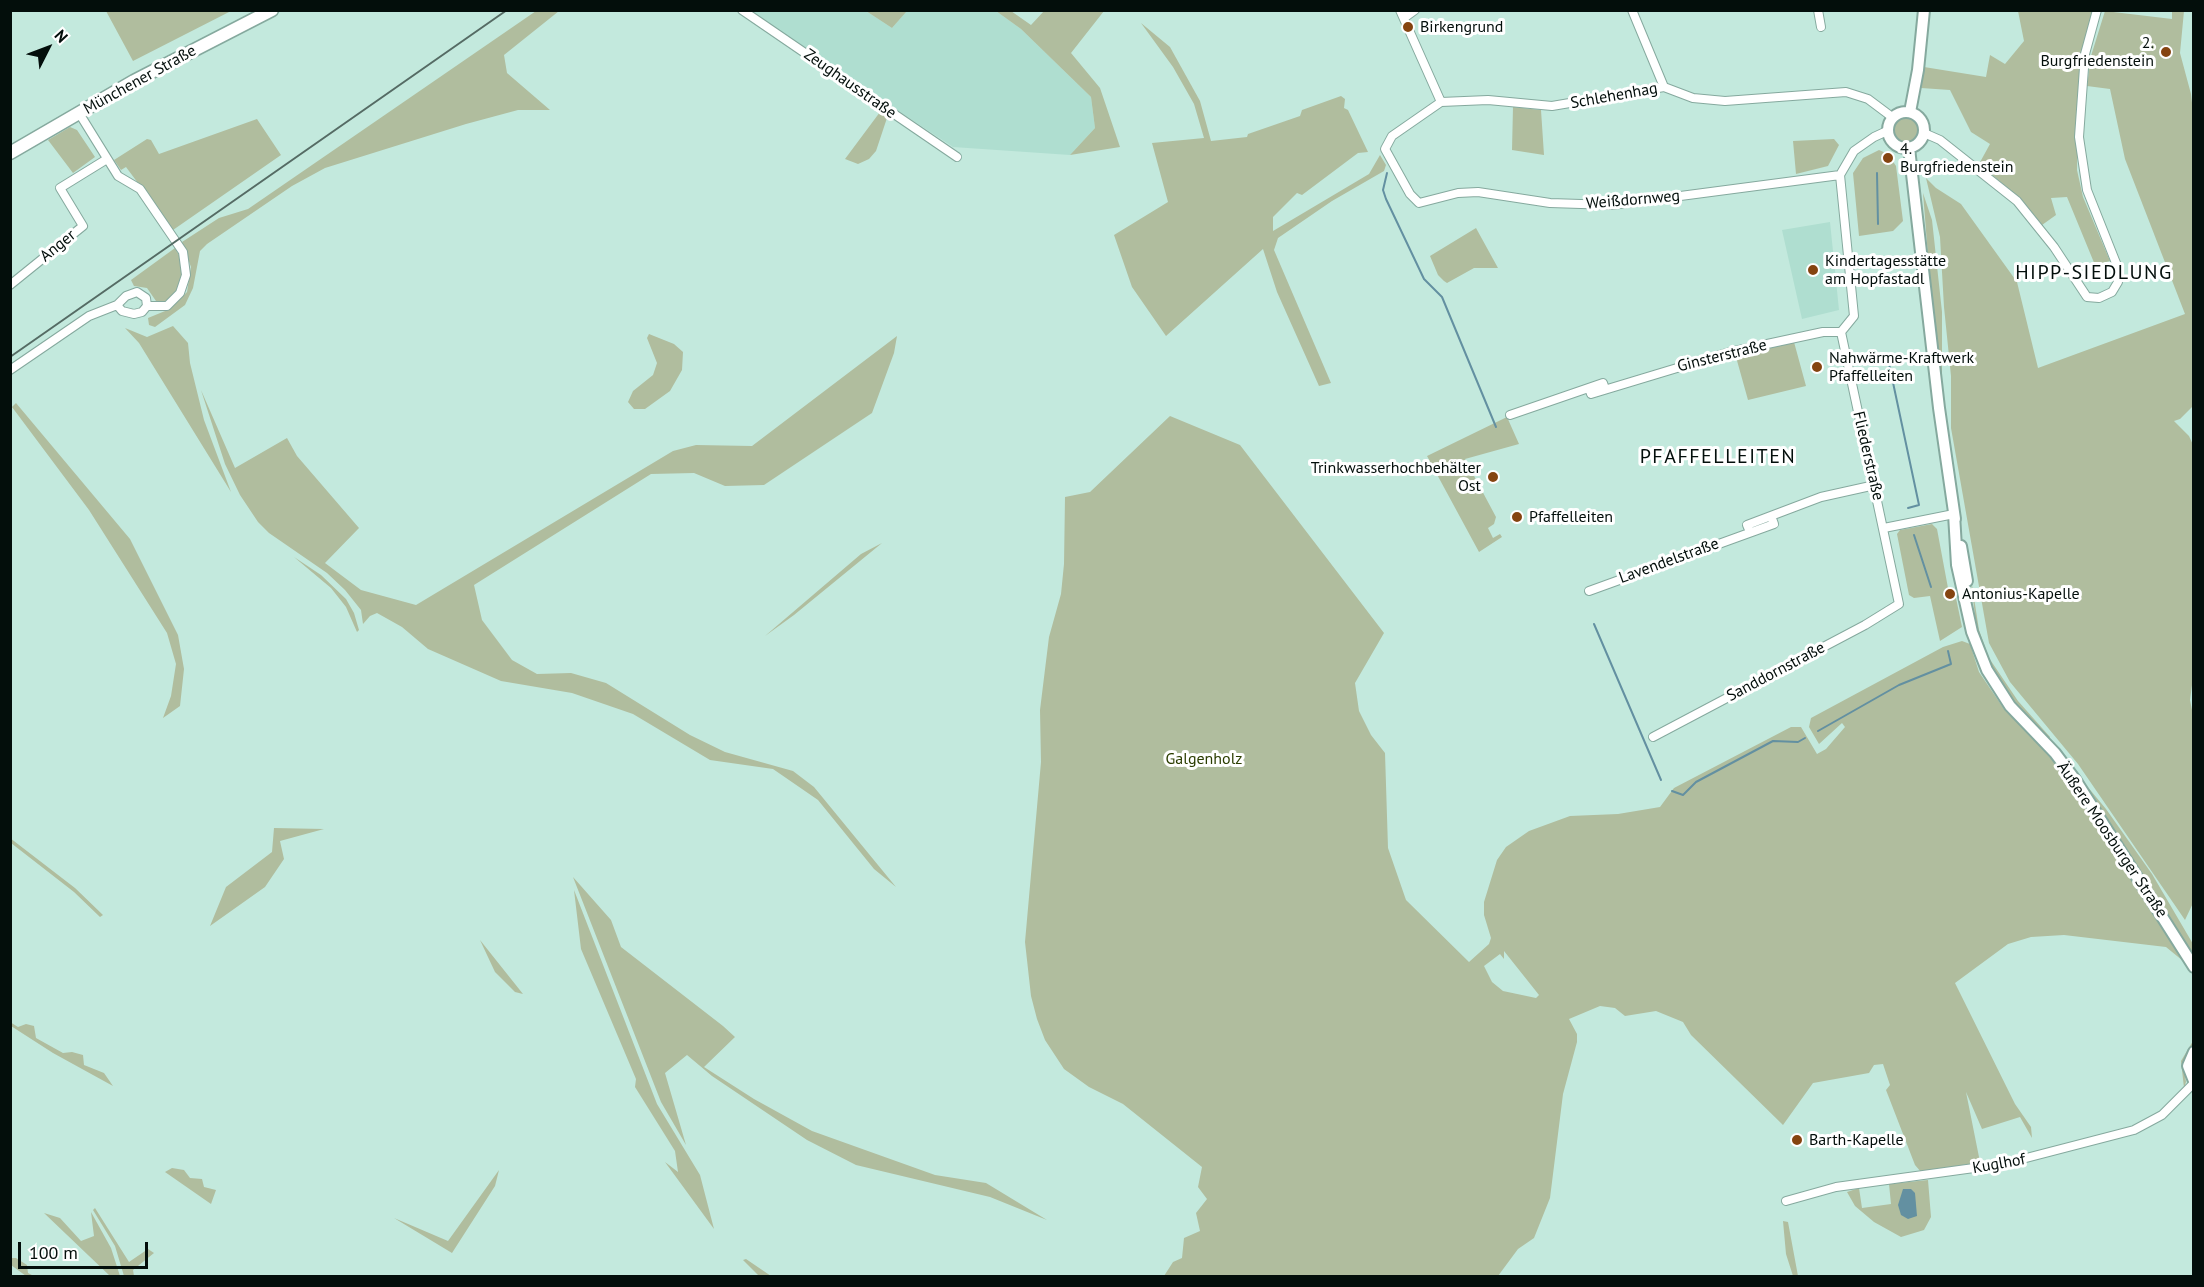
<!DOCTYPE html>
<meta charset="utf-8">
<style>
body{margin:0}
#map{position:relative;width:2204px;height:1287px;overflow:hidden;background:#c3e9dd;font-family:"PT Sans",sans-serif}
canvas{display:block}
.frame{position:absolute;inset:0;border:12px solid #030e0b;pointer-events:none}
.north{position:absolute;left:18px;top:18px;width:60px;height:60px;-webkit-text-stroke:4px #fff;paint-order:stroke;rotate:48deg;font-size:16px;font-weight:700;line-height:24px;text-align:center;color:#030e0b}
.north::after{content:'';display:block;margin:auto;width:21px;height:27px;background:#030e0b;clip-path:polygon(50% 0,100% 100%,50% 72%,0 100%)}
.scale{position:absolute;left:18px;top:1242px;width:130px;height:27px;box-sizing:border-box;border:3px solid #030e0b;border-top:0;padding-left:8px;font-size:18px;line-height:21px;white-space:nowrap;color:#030e0b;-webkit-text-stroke:4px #fff;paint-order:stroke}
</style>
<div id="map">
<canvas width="2204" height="1287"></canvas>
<div class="frame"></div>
<div class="north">N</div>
<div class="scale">100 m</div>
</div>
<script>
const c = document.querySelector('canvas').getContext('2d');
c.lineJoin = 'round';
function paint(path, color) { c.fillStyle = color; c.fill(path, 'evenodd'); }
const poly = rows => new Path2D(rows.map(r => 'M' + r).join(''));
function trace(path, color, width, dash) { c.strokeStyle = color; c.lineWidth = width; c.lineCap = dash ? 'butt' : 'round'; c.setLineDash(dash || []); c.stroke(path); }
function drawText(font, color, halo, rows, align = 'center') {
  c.font = font + ' "PT Sans",sans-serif'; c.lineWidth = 6; c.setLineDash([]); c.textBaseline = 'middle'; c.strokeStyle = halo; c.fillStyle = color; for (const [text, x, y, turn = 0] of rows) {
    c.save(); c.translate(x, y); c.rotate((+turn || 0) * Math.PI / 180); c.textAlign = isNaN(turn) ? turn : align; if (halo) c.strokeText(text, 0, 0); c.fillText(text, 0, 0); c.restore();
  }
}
paint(poly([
 [747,11,866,11,892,28,907,11,996,11,1021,29,1091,97,1095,128,1070,155,953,147],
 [1830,222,1839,310,1802,319,1782,230]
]), '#afded0');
paint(poly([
 [106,11,231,11,133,61],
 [536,11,559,11,504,55,507,73,550,110,518,110,466,124,325,168,292,186,207,244,200,251,193,288,185,305,155,327,149,325,148,318,170,309,187,292,191,267,182,242,219,218,248,209],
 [866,11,907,11,892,28],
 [996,11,1011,11,1031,25,1044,11,1104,11,1071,53,1100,88,1120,147,1070,155,1095,128,1091,97,1021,29],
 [2018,11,2093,11,2078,93,2077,170,2083,197,2110,261,2095,265,2067,197,2051,198,2056,215,2042,225,2022,200,1979,164,1990,144,1971,132,1950,90,1921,88,1924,67,1986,77,1990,55,2005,64,2024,41],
 [2105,11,2172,19,2172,11,2184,11,2180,53,2191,94,2194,120,2194,405,2180,419,2174,421,2189,436,2194,447,2194,670,2190,700,2194,720,2194,901,2185,920,2078,764,2010,682,1989,643,1951,428,1951,376,1944,307,1940,237,1926,178,1936,188,1961,204,2017,282,2038,368,2185,314,2125,159,2110,89,2087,86,2091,56],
 [1141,23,1170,47,1200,101,1211,141,1247,137,1248,134,1300,116,1302,110,1341,96,1345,99,1344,108,1348,110,1368,152,1358,153,1302,195,1297,193,1273,217,1273,231,1369,174,1380,155,1386,165,1384,171,1332,201,1278,238,1274,250,1331,383,1319,386,1277,292,1263,249,1166,336,1132,287,1114,235,1168,202,1152,143,1204,138,1194,104,1173,67],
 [1513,107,1541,110,1544,155,1512,150],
 [880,112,887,118,876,151,869,159,858,164,845,159],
 '1892 130a14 14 0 1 1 28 0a14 14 0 1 1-28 0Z',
 [257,119,281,155,173,230,126,167,121,170,114,160,147,139,151,140,159,154],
 [70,127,77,130,95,157,73,173,48,140],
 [1834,139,1839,145,1828,166,1796,174,1793,141],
 [1879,150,1888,154,1896,166,1903,221,1893,231,1859,236,1853,173,1863,158],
 [1923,193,1932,220,1942,312,1942,376,1938,381],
 [1476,228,1498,268,1474,268,1447,283,1444,281,1438,275,1430,256],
 [175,248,181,259,183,278,175,295,162,303,156,301,147,288,134,286,131,280],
 [173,326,188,343,190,363,204,420,231,492,139,343,125,328,147,337],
 [649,334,674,344,683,352,682,370,670,391,645,409,634,409,628,402,633,391,653,375,657,363,647,338],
 [897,336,894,353,872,413,764,485,725,486,694,473,651,474,474,585,482,620,512,660,537,674,571,673,606,683,690,735,725,752,793,771,814,787,896,887,874,869,818,800,773,769,710,760,633,714,572,693,501,681,428,649,402,627,377,613,370,616,363,624,361,610,345,590,327,573,269,533,258,522,240,495,225,464,201,390,235,468,287,438,297,456,359,528,325,563,361,590,416,605,673,451,696,445,752,446],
 [1794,342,1806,386,1748,400,1736,357],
 [16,403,130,539,178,635,184,669,180,706,163,718,171,696,176,664,167,633,89,510,12,407],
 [1170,416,1240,445,1384,633,1355,683,1359,711,1371,735,1385,753,1388,848,1406,900,1469,962,1489,944,1491,938,1484,915,1484,902,1497,860,1506,847,1529,831,1570,816,1618,814,1660,807,1674,788,1791,727,1801,727,1817,754,1826,749,1845,727,1842,723,1819,744,1809,727,1811,718,1943,647,1962,641,1970,644,1979,672,2004,709,2051,756,2071,783,2188,965,2166,947,2064,935,2031,937,2008,944,1955,983,2015,1104,2031,1127,2032,1138,2020,1117,1982,1129,1966,1092,1980,1162,1921,1172,1915,1165,1886,1090,1890,1085,1883,1064,1874,1065,1869,1073,1813,1083,1783,1125,1691,1035,1683,1022,1656,1011,1625,1016,1615,1008,1600,1006,1569,1019,1577,1034,1577,1042,1563,1094,1550,1198,1534,1238,1518,1249,1498,1276,1164,1276,1173,1262,1182,1258,1184,1238,1200,1231,1196,1213,1207,1199,1198,1187,1202,1167,1123,1104,1089,1087,1064,1069,1045,1040,1037,1019,1031,996,1025,942,1041,762,1040,710,1049,637,1061,594,1064,564,1065,497,1090,492],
 [1504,951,1539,995,1536,998,1503,991,1492,982,1484,966,1500,954,1504,959],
 [1507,417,1519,444,1465,459,1496,517,1494,524,1488,528,1493,538,1500,534,1502,537,1479,552,1427,456],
 [1932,524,1937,529,1948,588,1945,592,1945,598,1956,598,1962,627,1940,641,1930,596,1914,598,1909,595,1897,534,1900,530],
 [882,543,794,615,765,636,861,554],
 [294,557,321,575,346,599,354,613,359,630,357,632,346,607,331,588],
 [1969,566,1979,630,1989,658,2018,701,2050,737,2048,739,2010,698,1995,677,1983,652,1976,624],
 [2057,750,2106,809,2152,874,2193,944,2193,957,2097,802],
 [274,828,324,829,280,841,284,859,265,887,210,926,226,887,272,852],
 [10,838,75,888,103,915,100,917,74,892,11,843],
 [573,877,611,920,621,947,723,1026,735,1037,704,1067,754,1099,812,1131,935,1175,986,1183,1047,1220,990,1197,856,1165,807,1140,712,1076,687,1055,665,1073,686,1145,661,1102],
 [574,890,657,1104,700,1175,714,1229,665,1162,678,1172,675,1151,635,1087,636,1079,581,949],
 [480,940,523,994,515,992,495,972],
 [10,1022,18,1027,26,1024,34,1026,36,1038,63,1053,72,1052,83,1055,84,1065,104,1073,113,1086,53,1053,11,1026],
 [2193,1041,2193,1046,2183,1062,2186,1082,2184,1088,2181,1061],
 [172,1168,184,1170,190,1178,202,1179,204,1187,216,1190,211,1204,165,1172],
 [499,1170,495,1186,452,1253,394,1218,448,1241],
 [1928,1180,1931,1217,1924,1230,1901,1237,1874,1222,1855,1206,1847,1192,1859,1188,1862,1208,1891,1204,1889,1184],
 [95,1208,129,1262,148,1249,154,1253,133,1270,134,1276,124,1276,115,1246,93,1210],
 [91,1212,111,1248,120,1276,110,1276,44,1213,60,1218,81,1241,94,1236],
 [1783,1221,1788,1222,1798,1276,1793,1276,1786,1254],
 [11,1258,16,1258,27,1265,28,1273,34,1276,26,1276,11,1265],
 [746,1259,771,1276,759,1276,743,1260]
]), '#b0bd9e');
paint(poly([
 [1903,1189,1911,1189,1915,1193,1917,1216,1908,1219,1901,1215,1898,1205]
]), '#6390a1');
trace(poly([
 [1387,173,1383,190,1386,199,1424,279,1442,297,1496,427],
 [1877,173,1878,224],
 [1888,359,1919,505,1908,508],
 [1914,535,1931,587],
 [1594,624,1661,780],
 [1818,731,1899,685,1951,664,1948,651],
 [1672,791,1683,795,1696,782,1773,741,1798,742,1805,738]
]), '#6390a1', 2);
const street = poly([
 [742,10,957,157],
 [1400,10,1441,102],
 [1632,10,1664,87],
 [1818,10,1821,27],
 [1404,18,1415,10],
 [79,113,118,176,140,189,183,252,186,275,180,293,167,306,147,306],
 [1924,133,1940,140,2017,201,2054,247,2087,297,2099,298,2112,292,2118,282,2118,268,2087,190,2079,137,2085,54,2097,10],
 [1840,175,1612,205,1550,203,1478,192,1458,193,1419,203,1410,194,1385,149,1392,136,1441,102,1488,100,1552,106,1664,87,1693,98,1725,101,1846,92,1868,99,1892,117],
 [10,285,83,226,60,188,107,159],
 [117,305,126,296,137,292,146,298,147,306],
 [117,305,122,311,134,314,142,312,147,306],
 [10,370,89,316,117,305],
 [1589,388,1591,394,1730,352,1823,332,1841,332],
 [1510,415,1603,383,1605,389],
 [1884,528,1954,514],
 [1750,532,1747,525,1821,497,1875,485],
 [1589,591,1774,524,1771,516],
 [1653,737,1865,625,1899,604,1841,332,1854,316,1840,175,1854,151,1874,137,1887,131],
 [1786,1201,1836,1187,2003,1164,2134,1130,2162,1115,2194,1083]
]);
const secondary = poly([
 '1888 130a18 18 0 1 1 36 0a18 18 0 1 1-36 0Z',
 [1910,112,1918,70,1924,10],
 [1909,148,1939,408,1955,519],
 [1954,514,1957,565,1972,632,1987,670,2010,706,2055,753,2076,781,2194,967],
 [1961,546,1967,581],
 [2194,1052,2188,1066,2194,1081]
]);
const primary = poly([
 [10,153,134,81,272,10]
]);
trace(street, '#85a99e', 10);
trace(secondary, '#85a99e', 14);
trace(primary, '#85a99e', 15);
trace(street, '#fff', 8);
trace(secondary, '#fff', 10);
trace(primary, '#fff', 12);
trace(poly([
 [10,357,507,10]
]), '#556b64', 2);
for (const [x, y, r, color] of [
 [1408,27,6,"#854410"],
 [2166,52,6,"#854410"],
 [1888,158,6,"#854410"],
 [1813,270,6,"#854410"],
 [1817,367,6,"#854410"],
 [1493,477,6,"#854410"],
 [1517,517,6,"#854410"],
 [1950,594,6,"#854410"],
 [1797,1140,6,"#854410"]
]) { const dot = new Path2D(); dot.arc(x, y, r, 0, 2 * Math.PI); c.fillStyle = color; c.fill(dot); trace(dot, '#fff', 2); }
drawText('16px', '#030e0b', '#fff', [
 ["Birkengrund",1420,27],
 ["2.",2154,43,"right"],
 ["Burgfriedenstein",2154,61,"right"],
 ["4.",1900,149],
 ["Burgfriedenstein",1900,167],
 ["Kindertagesstätte",1825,261],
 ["am Hopfastadl",1825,279],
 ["Nahwärme-Kraftwerk",1829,358],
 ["Pfaffelleiten",1829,376],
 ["Trinkwasserhochbehälter",1481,468,"right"],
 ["Ost",1481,486,"right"],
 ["Pfaffelleiten",1529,517],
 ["Antonius-Kapelle",1962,594],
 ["Barth-Kapelle",1809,1140]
], 'left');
drawText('16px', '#030e0b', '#fff', [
 ["Münchener Straße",140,80,-29],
 ["Zeughausstraße",850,84,35],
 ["Schlehenhag",1614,96,-10],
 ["Weißdornweg",1633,200,-5],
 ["Anger",58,246,-39],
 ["Ginsterstraße",1722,356,-14],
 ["Fliederstraße",1868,456,77],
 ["Lavendelstraße",1669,561,-20],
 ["Sanddornstraße",1776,672,-28],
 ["Äußere Moosburger Straße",2112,840,56],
 ["Kuglhof",1999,1164,-10]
]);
drawText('16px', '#2b3d00', '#fff', [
 ["Galgenholz",1204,759]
]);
c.letterSpacing = '1.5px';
drawText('20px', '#030e0b', '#fff', [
 ["HIPP-SIEDLUNG",2094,273],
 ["PFAFFELLEITEN",1718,457]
]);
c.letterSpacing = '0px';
</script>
